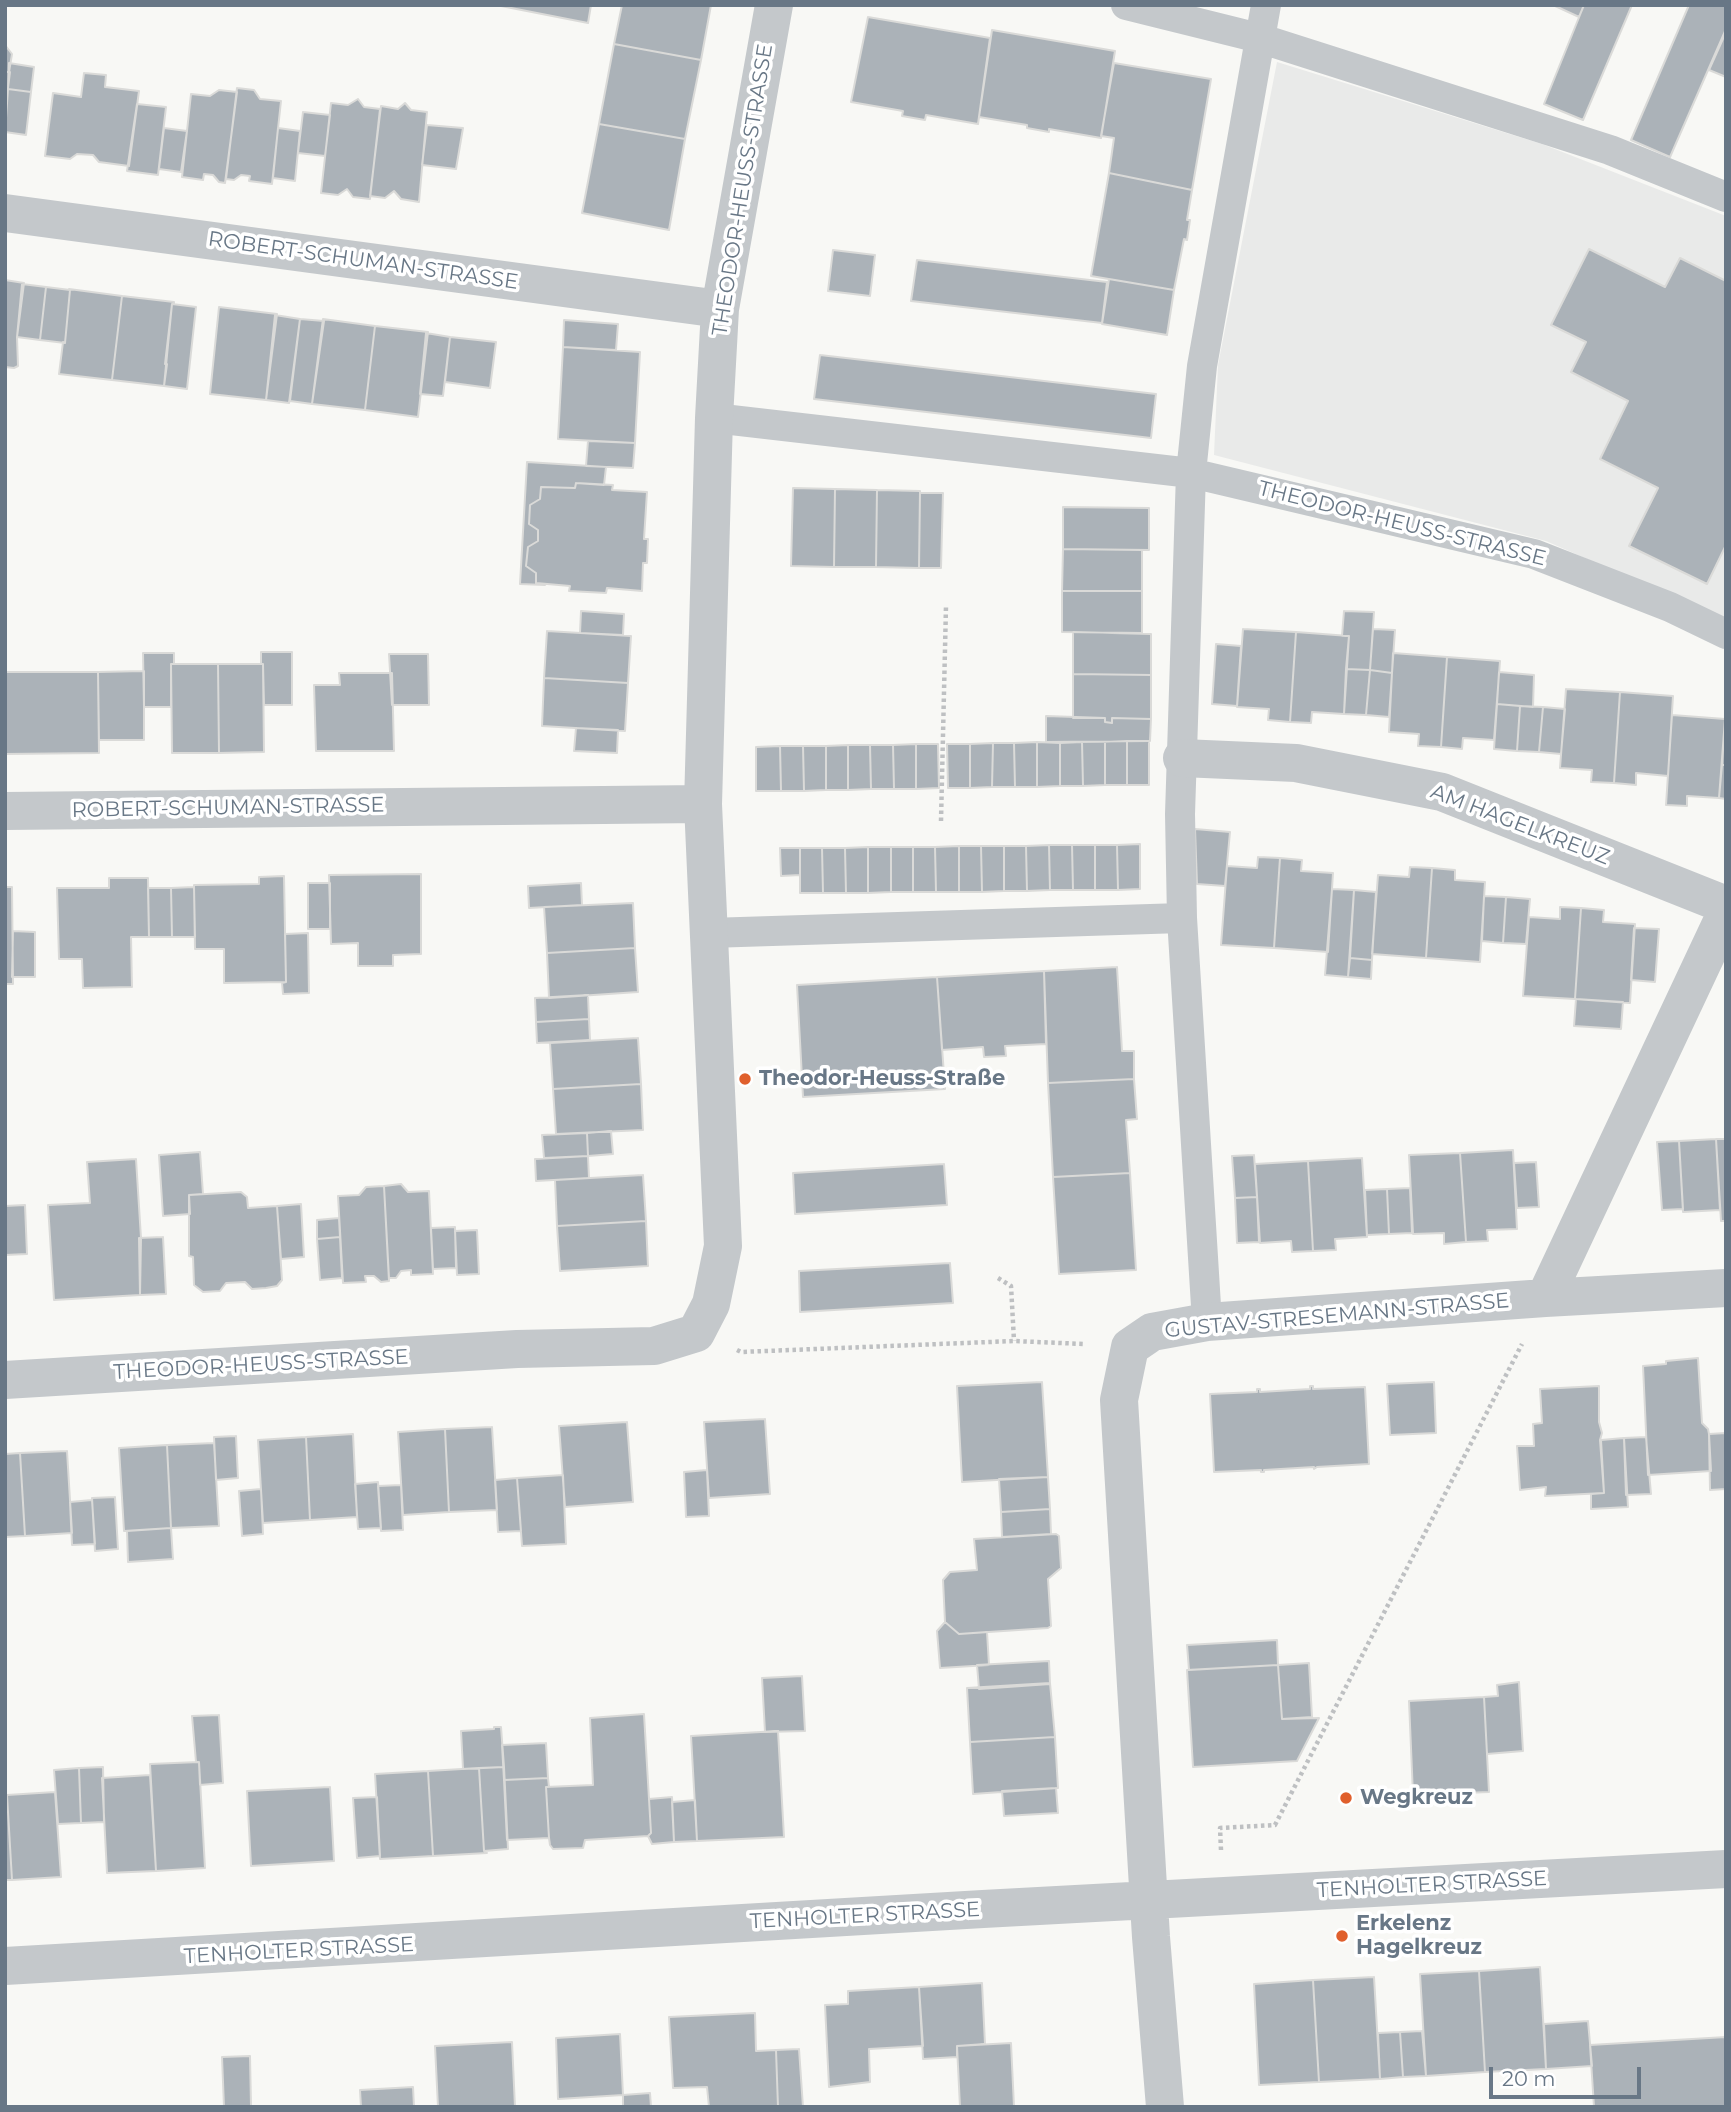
<!DOCTYPE html>
<meta charset="utf-8">
<style>
body{margin:0}
#map{position:relative;width:1731px;height:2112px;overflow:hidden;background:#f8f8f5;font-family:Montserrat,sans-serif}
canvas{display:block}
.frame{position:absolute;inset:0;border:7px solid #687786;pointer-events:none}
.scale{position:absolute;left:1489px;top:2067px;width:152px;height:32px;box-sizing:border-box;border:4px solid #687786;border-top:0;padding-left:9px;font-size:21px;line-height:24px;white-space:nowrap;color:#687786;-webkit-text-stroke:5px #fff;paint-order:stroke}
</style>
<div id="map">
<canvas width="1731" height="2112"></canvas>
<div class="frame"></div>
<div class="scale">20 m</div>
</div>
<script>
const c = document.querySelector('canvas').getContext('2d');
c.lineJoin = 'round';
function paint(path, color) { c.fillStyle = color; c.fill(path, 'evenodd'); }
const poly = rows => new Path2D(rows.map(r => 'M' + r).join(''));
function trace(path, color, width, dash) { c.strokeStyle = color; c.lineWidth = width; c.lineCap = dash ? 'butt' : 'round'; c.setLineDash(dash || []); c.stroke(path); }
function drawText(font, color, halo, rows, align = 'center') {
  c.font = font + ' Montserrat,sans-serif'; c.lineWidth = 7; c.setLineDash([]); c.textBaseline = 'middle'; c.strokeStyle = halo; c.fillStyle = color; for (const [text, x, y, turn = 0] of rows) {
    c.save(); c.translate(x, y); c.rotate((+turn || 0) * Math.PI / 180); c.textAlign = isNaN(turn) ? turn : align; if (halo) c.strokeText(text, 0, 0); c.fillText(text, 0, 0); c.restore();
  }
}
paint(poly([
 [1277,62,1542,144,1726,216,1726,620,1546,541,1214,455,1218,365]
]), '#e9eae9');
const building = poly([
 [496,5,591,5,588,23,496,5],
 [622,5,711,5,701,60,614,44,622,5],
 [1553,5,1584,5,1579,17,1553,5],
 [1584,5,1632,5,1583,120,1544,104,1584,5],
 [1689,5,1726,5,1726,29,1670,157,1631,140,1689,5],
 [868,17,990,38,978,124,926,115,925,120,902,116,903,111,851,102,868,17],
 [992,30,1115,51,1101,138,1049,129,1049,132,1027,128,1027,125,979,117,992,30],
 [1726,32,1726,77,1709,70,1726,32],
 [614,44,701,60,685,139,599,124,614,44],
 [5,45,12,54,9,72,5,72,5,45],
 [9,63,34,67,31,92,8,89,9,63],
 [1114,63,1211,79,1192,190,1109,173,1114,138,1101,136,1114,63],
 [5,72,10,72,5,112,5,72],
 [84,73,106,75,105,87,139,91,129,166,99,162,93,155,77,154,70,159,45,156,53,93,81,97,84,73],
 [237,88,254,90,260,99,281,101,272,184,249,181,250,176,241,175,234,180,226,179,237,88],
 [8,89,31,92,26,135,5,132,8,89],
 [219,90,237,92,225,183,219,182,213,175,204,174,203,180,182,177,191,94,210,96,219,90],
 [358,99,364,107,380,109,370,199,353,197,347,189,338,195,321,193,331,103,348,105,358,99],
 [405,103,411,110,427,112,419,202,401,199,394,191,385,198,370,196,381,106,398,109,405,103],
 [137,104,166,107,158,175,127,171,137,104],
 [303,112,330,115,325,156,298,153,303,112],
 [599,124,685,139,669,230,582,213,599,124],
 [427,125,463,128,456,169,422,165,427,125],
 [164,128,187,131,181,172,159,169,164,128],
 [278,128,300,131,295,181,273,178,278,128],
 [1109,173,1192,190,1187,220,1190,220,1187,240,1184,239,1174,290,1091,276,1109,173],
 [1589,249,1665,287,1680,258,1726,281,1726,545,1707,584,1629,546,1658,488,1600,459,1628,401,1571,372,1586,342,1551,325,1589,249],
 [833,250,875,255,870,296,828,291,833,250],
 [917,260,1107,282,1102,323,911,301,917,260],
 [1109,279,1174,290,1167,335,1102,324,1109,279],
 [5,280,24,283,17,337,18,366,14,368,5,367,5,280],
 [22,284,46,287,40,340,17,337,22,284],
 [46,287,70,290,65,343,40,340,46,287],
 [69,289,122,296,112,380,59,374,63,342,65,343,70,290,69,289],
 [122,296,174,302,174,304,172,304,165,364,167,364,164,386,112,380,122,296],
 [172,304,196,307,187,389,164,386,172,304],
 [219,307,277,314,266,400,210,394,219,307],
 [275,315,300,319,289,403,266,400,275,315],
 [300,319,324,321,312,404,290,401,300,319],
 [323,319,375,326,365,410,312,404,323,319],
 [564,320,618,324,616,350,563,347,564,320],
 [375,326,428,332,418,417,365,410,375,326],
 [426,333,450,337,443,396,420,394,426,333],
 [450,337,496,342,490,388,445,382,450,337],
 [563,347,640,352,635,443,558,439,563,347],
 [820,355,1156,394,1151,438,814,399,820,355],
 [588,441,635,443,633,468,586,466,588,441],
 [527,462,606,467,604,485,576,483,575,488,541,487,540,499,530,505,529,524,538,530,538,541,528,547,526,566,536,573,536,583,545,585,520,584,527,462],
 [576,483,613,485,612,490,647,492,644,539,648,539,647,563,643,563,642,591,607,588,606,593,569,591,570,586,536,583,536,573,526,566,528,547,538,541,538,530,529,524,530,505,540,499,541,487,575,488,576,483],
 [793,488,835,489,834,567,791,566,793,488],
 [835,489,877,490,876,567,834,567,835,489],
 [877,490,920,491,919,568,876,567,877,490],
 [920,493,943,493,941,568,919,568,920,493],
 [1063,507,1149,508,1149,550,1063,549,1063,507],
 [1063,549,1142,550,1142,591,1062,591,1063,549],
 [1062,591,1142,591,1142,633,1062,632,1062,591],
 [581,611,624,614,623,635,580,633,581,611],
 [1344,611,1374,612,1370,670,1346,669,1349,636,1342,636,1344,611],
 [1243,629,1296,632,1290,722,1268,720,1269,709,1237,707,1243,629],
 [1373,629,1395,630,1392,673,1370,670,1373,629],
 [547,631,631,636,628,683,544,678,547,631],
 [1073,632,1151,634,1151,675,1073,674,1073,632],
 [1296,632,1349,636,1344,714,1312,712,1311,723,1290,722,1296,632],
 [1216,644,1241,646,1237,706,1212,704,1216,644],
 [261,652,292,652,292,705,264,705,263,664,261,664,261,652],
 [143,653,174,653,174,664,171,664,171,707,144,707,143,653],
 [1393,653,1447,657,1441,747,1418,746,1419,734,1389,732,1393,653],
 [389,654,428,654,429,705,392,705,389,654],
 [1447,657,1500,661,1494,740,1463,738,1462,749,1441,747,1447,657],
 [171,664,218,664,219,753,172,753,171,664],
 [218,664,263,664,264,752,219,753,218,664],
 [1346,669,1370,670,1366,715,1344,714,1346,669],
 [1370,670,1392,673,1389,717,1366,715,1370,670],
 [144,671,144,740,99,740,98,672,144,671],
 [5,672,98,672,99,753,5,754,5,672],
 [1499,672,1534,675,1533,707,1497,704,1499,672],
 [339,673,392,673,394,751,316,751,314,685,340,685,339,673],
 [1073,674,1151,675,1151,719,1112,718,1112,723,1105,722,1105,718,1073,718,1073,674],
 [544,678,628,683,625,731,542,726,544,678],
 [1566,689,1620,692,1614,783,1591,782,1592,770,1560,768,1566,689],
 [1620,692,1673,696,1668,776,1636,773,1636,785,1614,783,1620,692],
 [1497,704,1520,706,1517,751,1494,749,1497,704],
 [1520,706,1543,707,1539,752,1517,751,1520,706],
 [1543,707,1565,709,1561,754,1539,752,1543,707],
 [1672,715,1725,719,1719,798,1687,796,1687,806,1666,805,1672,715],
 [1046,716,1105,718,1105,722,1112,723,1112,718,1151,719,1150,741,1046,742,1046,716],
 [1725,719,1726,719,1726,765,1722,765,1725,719],
 [576,728,618,730,617,753,574,751,576,728],
 [1127,741,1127,785,1105,785,1105,742,1127,741],
 [1127,741,1149,741,1149,785,1127,785,1127,741],
 [1037,742,1037,787,1015,787,1014,743,1037,742],
 [1037,742,1060,743,1060,786,1037,787,1037,742],
 [1082,742,1105,742,1105,785,1083,786,1082,742],
 [1082,742,1083,786,1060,786,1060,743,1082,742],
 [993,743,1014,743,1015,787,992,787,993,743],
 [993,743,992,787,970,788,970,744,993,743],
 [916,744,916,789,894,789,893,745,916,744],
 [916,744,938,744,939,788,916,789,916,744],
 [947,744,970,744,970,788,948,788,947,744],
 [848,745,870,745,871,789,848,790,848,745],
 [848,745,848,790,826,790,826,746,848,745],
 [870,745,893,745,894,789,871,789,870,745],
 [780,746,803,746,804,791,781,791,780,746],
 [780,746,781,791,756,791,756,747,780,746],
 [803,746,826,746,826,790,804,791,803,746],
 [1722,765,1726,765,1726,799,1719,798,1722,765],
 [1195,829,1230,832,1225,886,1197,884,1195,829],
 [1140,844,1140,889,1118,890,1117,845,1140,844],
 [1049,845,1072,845,1073,890,1050,890,1049,845],
 [1049,845,1050,890,1027,891,1026,846,1049,845],
 [1072,845,1095,845,1095,890,1073,890,1072,845],
 [1095,845,1117,845,1118,890,1095,890,1095,845],
 [959,846,981,846,982,892,959,892,959,846],
 [959,846,959,892,936,892,935,847,959,846],
 [981,846,1004,846,1004,891,982,892,981,846],
 [1004,846,1026,846,1027,891,1004,891,1004,846],
 [868,847,891,847,891,892,868,893,868,847],
 [868,847,868,893,846,893,845,848,868,847],
 [891,847,913,847,913,892,891,892,891,847],
 [913,847,935,847,936,892,913,892,913,847],
 [780,848,800,848,800,875,781,876,780,848],
 [800,848,822,848,823,893,800,893,800,848],
 [822,848,845,848,846,893,823,893,822,848],
 [1258,857,1280,858,1274,948,1221,945,1227,866,1257,868,1258,857],
 [1280,858,1302,860,1301,871,1333,873,1328,952,1274,948,1280,858],
 [1410,867,1432,868,1426,958,1372,954,1378,875,1409,877,1410,867],
 [1432,868,1455,870,1455,880,1485,882,1480,962,1426,958,1432,868],
 [421,874,421,954,393,955,393,966,358,966,358,943,331,944,329,875,421,874],
 [284,876,286,982,224,983,224,949,195,949,194,885,259,884,259,877,284,876],
 [109,878,148,878,149,937,131,937,132,987,83,988,82,959,59,959,57,888,109,888,109,878],
 [308,883,330,883,330,929,308,929,308,883],
 [581,883,582,905,529,908,528,886,581,883],
 [5,887,12,887,13,984,5,984,5,887],
 [194,887,195,937,172,937,171,888,194,887],
 [148,888,171,888,172,937,149,937,148,888],
 [1332,889,1354,890,1348,977,1325,975,1332,889],
 [1354,890,1376,892,1372,960,1350,958,1354,890],
 [1484,896,1506,897,1503,943,1482,941,1484,896],
 [1506,897,1530,899,1526,944,1503,943,1506,897],
 [633,903,635,948,547,953,544,907,633,903],
 [1560,907,1581,908,1575,999,1523,996,1529,917,1560,919,1560,907],
 [1581,908,1604,910,1603,922,1635,924,1630,1003,1575,999,1581,908],
 [1634,928,1659,929,1655,982,1631,980,1634,928],
 [13,931,35,932,35,977,12,977,13,931],
 [308,933,309,993,283,994,282,983,286,982,285,934,308,933],
 [635,948,638,992,549,998,547,953,635,948],
 [1350,958,1372,960,1371,979,1348,977,1350,958],
 [1117,967,1122,1051,1134,1051,1134,1079,1048,1083,1044,971,1117,967],
 [1044,971,1046,1044,1005,1046,1006,1056,984,1057,983,1047,942,1050,937,977,1044,971],
 [937,977,945,1089,803,1097,797,985,937,977],
 [588,995,589,1019,536,1022,535,998,588,995],
 [1576,999,1623,1002,1621,1029,1574,1026,1576,999],
 [589,1019,590,1040,537,1043,536,1022,589,1019],
 [638,1038,641,1084,553,1089,550,1043,638,1038],
 [1134,1079,1137,1119,1126,1120,1130,1173,1053,1177,1048,1083,1134,1079],
 [641,1084,643,1130,556,1134,553,1089,641,1084],
 [611,1131,613,1154,588,1156,587,1133,611,1131],
 [587,1133,588,1156,544,1158,542,1135,587,1133],
 [1716,1139,1720,1210,1683,1212,1679,1141,1716,1139],
 [1716,1139,1726,1139,1726,1221,1721,1221,1716,1139],
 [1679,1141,1683,1209,1662,1210,1657,1142,1679,1141],
 [1513,1150,1517,1229,1487,1230,1488,1241,1466,1242,1460,1153,1513,1150],
 [200,1152,203,1194,189,1195,190,1214,163,1216,159,1155,200,1152],
 [1460,1153,1466,1242,1444,1244,1444,1233,1413,1234,1409,1155,1460,1153],
 [1254,1155,1257,1197,1235,1198,1232,1156,1254,1155],
 [588,1156,589,1178,536,1181,535,1159,588,1156],
 [1362,1158,1367,1237,1335,1239,1336,1250,1313,1251,1308,1161,1362,1158],
 [136,1159,141,1238,140,1295,54,1300,48,1205,90,1203,87,1162,136,1159],
 [1308,1161,1313,1251,1292,1252,1291,1241,1260,1243,1255,1164,1308,1161],
 [1536,1162,1539,1207,1517,1208,1514,1163,1536,1162],
 [944,1164,947,1205,795,1214,793,1173,944,1164],
 [1130,1173,1136,1270,1059,1274,1053,1177,1130,1173],
 [643,1175,646,1221,557,1226,555,1180,643,1175],
 [401,1184,408,1192,429,1191,433,1274,411,1275,411,1270,401,1271,396,1278,389,1278,384,1186,401,1184],
 [384,1186,389,1281,381,1282,374,1276,365,1276,366,1282,343,1283,338,1196,359,1195,366,1187,384,1186],
 [1410,1188,1412,1233,1389,1234,1387,1189,1410,1188],
 [1387,1189,1389,1234,1367,1235,1365,1190,1387,1189],
 [241,1192,247,1197,248,1208,277,1206,282,1280,277,1286,266,1288,252,1289,245,1282,226,1283,220,1291,203,1292,194,1285,193,1257,189,1256,189,1195,241,1192],
 [1257,1197,1259,1242,1237,1243,1235,1198,1257,1197],
 [301,1204,304,1257,281,1259,277,1206,301,1204],
 [25,1205,27,1254,5,1255,5,1206,25,1205],
 [339,1218,340,1237,317,1239,317,1220,339,1218],
 [646,1221,648,1266,560,1271,557,1226,646,1221],
 [455,1227,456,1268,433,1269,431,1228,455,1227],
 [477,1230,479,1274,457,1275,455,1231,477,1230],
 [163,1237,166,1294,140,1295,139,1238,163,1237],
 [340,1237,342,1278,320,1280,317,1239,340,1237],
 [950,1263,953,1303,800,1312,799,1271,950,1263],
 [1698,1358,1702,1423,1708,1429,1709,1434,1711,1471,1648,1475,1643,1366,1666,1364,1666,1361,1698,1358],
 [1042,1382,1048,1477,962,1482,957,1386,1042,1382],
 [1434,1382,1436,1433,1390,1435,1387,1384,1434,1382],
 [1310,1386,1313,1386,1313,1389,1365,1387,1369,1464,1317,1467,1314,1469,1314,1467,1264,1470,1264,1472,1261,1472,1261,1470,1214,1472,1210,1394,1257,1392,1257,1389,1260,1389,1260,1392,1310,1389,1310,1386],
 [1599,1386,1599,1422,1602,1433,1600,1440,1604,1493,1545,1496,1546,1487,1520,1490,1517,1446,1534,1446,1533,1424,1542,1423,1540,1389,1599,1386],
 [765,1419,770,1494,709,1498,704,1422,765,1419],
 [627,1422,633,1502,565,1507,559,1426,627,1422],
 [492,1427,497,1510,449,1512,445,1429,492,1427],
 [445,1429,449,1512,403,1515,398,1432,445,1429],
 [1726,1433,1726,1489,1710,1490,1709,1434,1726,1433],
 [353,1434,357,1517,310,1520,306,1437,353,1434],
 [236,1436,238,1478,216,1480,214,1437,236,1436],
 [306,1437,310,1520,263,1523,258,1440,306,1437],
 [1646,1437,1651,1494,1626,1495,1624,1438,1646,1437],
 [1624,1438,1628,1507,1591,1509,1591,1494,1604,1493,1601,1440,1624,1438],
 [214,1443,219,1526,171,1528,167,1445,214,1443],
 [167,1445,171,1528,124,1531,119,1448,167,1445],
 [67,1451,72,1533,25,1536,20,1453,67,1451],
 [20,1453,25,1536,5,1537,5,1454,20,1453],
 [707,1470,709,1516,686,1517,684,1472,707,1470],
 [563,1475,566,1544,522,1546,517,1478,563,1475],
 [1048,1477,1050,1509,1001,1512,999,1479,1048,1477],
 [517,1478,521,1531,498,1532,495,1480,517,1478],
 [378,1482,381,1528,358,1529,355,1484,378,1482],
 [401,1485,403,1530,381,1531,378,1486,401,1485],
 [261,1489,263,1534,242,1536,239,1491,261,1489],
 [115,1497,118,1549,95,1551,92,1498,115,1497],
 [92,1500,95,1544,72,1545,70,1502,92,1500],
 [1050,1509,1051,1534,1002,1537,1001,1512,1050,1509],
 [171,1528,173,1559,128,1562,127,1531,171,1528],
 [1056,1534,1059,1536,1061,1568,1048,1579,1051,1626,1048,1628,959,1634,945,1622,943,1580,950,1572,977,1570,974,1539,1056,1534],
 [945,1622,959,1634,987,1632,989,1665,940,1668,937,1631,945,1622],
 [1277,1640,1278,1665,1189,1670,1187,1645,1277,1640],
 [1049,1661,1050,1684,979,1689,977,1665,1049,1661],
 [1309,1663,1312,1717,1282,1719,1278,1665,1309,1663],
 [1278,1665,1282,1719,1319,1718,1297,1761,1193,1767,1187,1670,1278,1665],
 [802,1676,805,1731,765,1732,762,1678,802,1676],
 [1519,1682,1523,1751,1487,1754,1484,1697,1498,1696,1497,1685,1519,1682],
 [1050,1683,1055,1737,970,1742,967,1688,1050,1683],
 [1484,1697,1489,1792,1413,1795,1409,1701,1484,1697],
 [644,1714,651,1833,648,1836,585,1840,583,1848,553,1849,550,1845,549,1838,546,1787,593,1785,590,1718,644,1714],
 [219,1715,223,1783,200,1785,199,1762,196,1762,192,1716,219,1715],
 [494,1727,501,1727,504,1767,463,1769,461,1731,494,1729,494,1727],
 [778,1731,784,1837,697,1841,691,1736,778,1731],
 [1055,1737,1058,1788,973,1794,970,1742,1055,1737],
 [546,1743,548,1778,504,1780,502,1745,546,1743],
 [199,1762,205,1868,156,1871,150,1764,199,1762],
 [103,1767,104,1822,81,1823,79,1768,103,1767],
 [504,1767,508,1849,484,1851,479,1768,504,1767],
 [79,1768,81,1823,58,1824,54,1770,79,1768],
 [479,1768,484,1851,487,1853,433,1856,428,1771,479,1768],
 [428,1771,433,1856,380,1859,375,1774,428,1771],
 [150,1775,156,1871,107,1873,102,1778,150,1775],
 [548,1778,549,1787,546,1787,549,1838,507,1840,504,1780,548,1778],
 [330,1787,334,1861,251,1866,247,1791,330,1787],
 [1056,1788,1058,1813,1004,1816,1002,1791,1056,1788],
 [55,1792,61,1877,12,1880,7,1795,55,1792],
 [7,1795,12,1880,5,1880,5,1796,7,1795],
 [377,1797,380,1856,357,1858,353,1798,377,1797],
 [672,1797,674,1842,652,1844,648,1836,651,1833,649,1799,672,1797],
 [695,1800,697,1841,674,1842,672,1802,695,1800],
 [1540,1967,1546,2069,1485,2072,1479,1971,1540,1967],
 [1479,1971,1485,2072,1426,2076,1420,1974,1479,1971],
 [1374,1977,1380,2079,1319,2082,1313,1980,1374,1977],
 [1313,1980,1319,2082,1259,2085,1254,1984,1313,1980],
 [982,1983,985,2044,957,2046,957,2057,923,2059,919,1987,982,1983],
 [919,1987,923,2046,869,2049,870,2082,829,2087,825,2005,848,2004,848,1991,919,1987],
 [755,2013,756,2051,776,2050,778,2107,709,2107,707,2087,673,2088,669,2017,755,2013],
 [1588,2021,1592,2066,1546,2069,1544,2024,1588,2021],
 [1422,2031,1426,2076,1403,2077,1400,2032,1422,2031],
 [1400,2032,1403,2077,1380,2079,1378,2033,1400,2032],
 [620,2034,623,2095,558,2099,556,2038,620,2034],
 [1726,2037,1726,2107,1594,2107,1590,2045,1726,2037],
 [512,2042,515,2107,438,2107,435,2046,512,2042],
 [1011,2043,1014,2107,960,2107,957,2046,1011,2043],
 [799,2049,803,2107,778,2107,776,2050,799,2049],
 [250,2056,251,2106,224,2107,222,2057,250,2056],
 [413,2087,414,2107,361,2107,360,2090,413,2087],
 [650,2093,651,2107,623,2107,623,2095,650,2093]
]);
paint(building, '#abb2b8');
trace(building, '#dadad8', 2);
trace(poly([
 [941,821,946,606],
 [998,1278,1011,1286,1014,1341],
 [737,1350,741,1352,1014,1341,1084,1344],
 [1221,1850,1220,1828,1275,1825,1522,1344]
]), '#bec0c2', 4.5, [3.5, 3.5]);
trace(poly([
 [1126,5,1259,38,1610,150,1726,197],
 [714,418,1191,473,1534,554,1670,607,1726,634],
 [709,933,1182,918],
 [1207,1322,1182,918,1180,814,1191,473,1202,366,1266,5]
]), '#c4c8cb', 30);
trace(poly([
 [5,213,720,309],
 [1182,758,1296,763,1442,792,1726,905],
 [5,811,703,804],
 [1545,1298,1726,913],
 [5,1380,517,1349,654,1346,696,1333,711,1304,723,1246,703,804,714,418,720,309,774,5],
 [5,1966,983,1909,1726,1869],
 [1165,2107,1151,1937,1119,1400,1130,1347,1152,1332,1207,1322,1545,1298,1726,1288]
]), '#c4c8cb', 38);
for (const [x, y, r, color] of [
 [745,1079,7,"#e0602d"],
 [1346,1798,7,"#e0602d"],
 [1342,1936,7,"#e0602d"]
]) { const dot = new Path2D(); dot.arc(x, y, r, 0, 2 * Math.PI); c.fillStyle = color; c.fill(dot); trace(dot, '#fff', 2.5); }
drawText('21px', '#687786', '#fff', [
 ["THEODOR-HEUSS-STRASSE",743,190,-81],
 ["ROBERT-SCHUMAN-STRASSE",363,261,8],
 ["THEODOR-HEUSS-STRASSE",1402,524,14],
 ["ROBERT-SCHUMAN-STRASSE",228,808,-1],
 ["AM HAGELKREUZ",1520,825,21],
 ["GUSTAV-STRESEMANN-STRASSE",1337,1316,-5],
 ["THEODOR-HEUSS-STRASSE",261,1365,-3],
 ["TENHOLTER STRASSE",1432,1885,-3],
 ["TENHOLTER STRASSE",865,1916,-3],
 ["TENHOLTER STRASSE",299,1951,-3]
]);
drawText('bold 21px', '#687786', '#fff', [
 ["Theodor-Heuss-Straße",759,1079],
 ["Wegkreuz",1360,1798],
 ["Erkelenz",1356,1924],
 ["Hagelkreuz",1356,1948]
], 'left');
</script>
